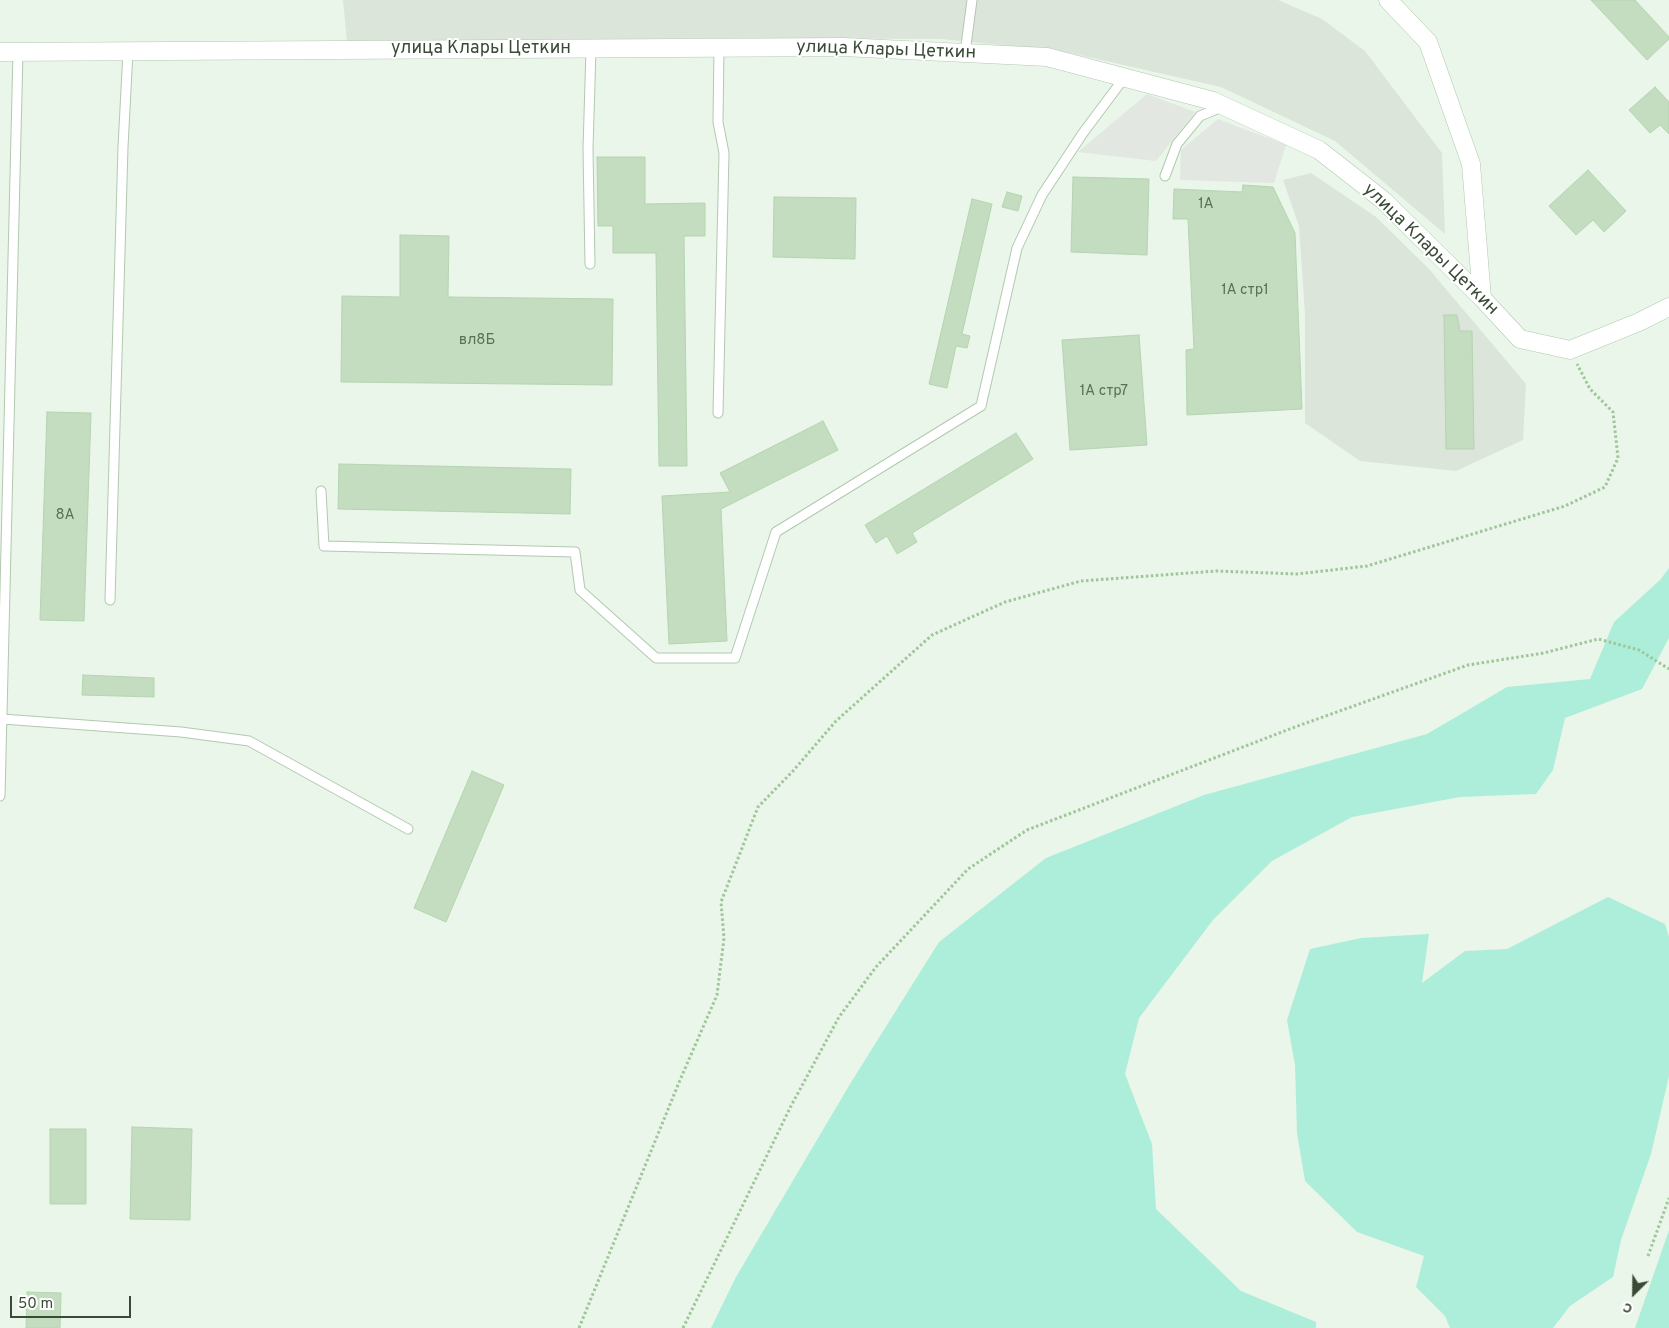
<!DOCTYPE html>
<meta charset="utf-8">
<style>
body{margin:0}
#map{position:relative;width:1669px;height:1328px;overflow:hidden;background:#e9f6e9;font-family:Overpass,sans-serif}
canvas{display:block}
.north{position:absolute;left:1609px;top:1268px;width:50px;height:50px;-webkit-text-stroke:4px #fff;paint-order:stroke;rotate:203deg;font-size:14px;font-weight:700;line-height:20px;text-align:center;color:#394b36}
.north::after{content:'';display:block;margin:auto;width:18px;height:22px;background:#394b36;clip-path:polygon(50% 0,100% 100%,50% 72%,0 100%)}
.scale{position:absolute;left:10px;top:1296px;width:121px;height:22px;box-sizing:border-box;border:2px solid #394b36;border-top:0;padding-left:6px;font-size:15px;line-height:18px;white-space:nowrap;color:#394b36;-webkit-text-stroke:4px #fff;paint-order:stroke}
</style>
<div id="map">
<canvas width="1669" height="1328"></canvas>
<div class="north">С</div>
<div class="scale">50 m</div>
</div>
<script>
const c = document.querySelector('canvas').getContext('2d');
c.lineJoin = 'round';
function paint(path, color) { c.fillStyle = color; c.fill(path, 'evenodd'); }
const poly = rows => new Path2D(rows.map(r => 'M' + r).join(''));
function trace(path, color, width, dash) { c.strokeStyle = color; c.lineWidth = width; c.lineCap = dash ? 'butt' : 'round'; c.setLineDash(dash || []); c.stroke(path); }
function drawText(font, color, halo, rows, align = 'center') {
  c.font = font + ' Overpass,sans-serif'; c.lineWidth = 4; c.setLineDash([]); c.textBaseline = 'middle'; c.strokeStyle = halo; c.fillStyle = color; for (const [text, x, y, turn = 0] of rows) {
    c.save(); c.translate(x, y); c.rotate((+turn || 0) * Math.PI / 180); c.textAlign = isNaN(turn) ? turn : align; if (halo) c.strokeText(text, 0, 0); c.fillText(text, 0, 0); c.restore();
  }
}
paint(poly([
 [343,0,1278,0,1322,19,1365,51,1442,153,1445,234,1335,141,1221,87,1066,52,942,39,720,38,347,42],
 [1311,173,1376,217,1429,269,1526,384,1523,440,1456,471,1360,461,1305,423,1305,314,1299,226,1283,180]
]), '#dce5da');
paint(poly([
 [1669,568,1669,638,1642,689,1565,718,1553,770,1536,794,1460,797,1352,817,1272,861,1213,920,1139,1018,1125,1074,1152,1144,1156,1209,1241,1291,1316,1322,1316,1328,711,1328,736,1277,850,1084,939,942,1046,858,1204,795,1427,734,1507,687,1590,679,1614,622,1660,580],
 [1608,897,1665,924,1669,937,1669,1076,1651,1154,1621,1240,1613,1277,1570,1306,1553,1328,1450,1328,1445,1316,1416,1287,1424,1256,1357,1232,1305,1181,1297,1133,1295,1065,1287,1020,1310,949,1361,938,1429,934,1422,983,1465,951,1507,949],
 [1669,1230,1669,1328,1635,1328]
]), '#adeedb');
paint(poly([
 [1147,94,1195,112,1156,161,1078,152],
 [1218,119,1286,145,1274,183,1180,180,1181,150]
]), '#e2e7e1');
const building = poly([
 [1591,0,1635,0,1669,37,1669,39,1647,60,1591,0],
 [1655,87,1669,102,1669,134,1660,125,1650,133,1629,110,1655,87],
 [597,157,645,157,645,204,705,203,705,236,684,236,687,466,659,466,656,253,613,253,613,226,598,226,597,157],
 [1588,170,1626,211,1604,232,1593,220,1576,235,1549,206,1588,170],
 [1073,177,1149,179,1147,255,1071,252,1073,177],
 [1243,185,1273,187,1295,233,1302,409,1187,415,1186,350,1194,349,1188,219,1173,219,1174,189,1242,192,1243,185],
 [1007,192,1022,196,1018,211,1002,207,1007,192],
 [774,197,856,198,855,259,773,257,774,197],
 [972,199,992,204,962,334,970,336,967,348,956,346,947,388,929,384,972,199],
 [400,235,449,236,448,297,613,299,612,385,341,382,342,296,400,297,400,235],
 [1444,315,1457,315,1460,331,1472,331,1474,449,1446,449,1444,315],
 [1139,335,1147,445,1070,450,1062,340,1139,335],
 [47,412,91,413,84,621,40,620,47,412],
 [823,421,838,450,721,509,727,641,669,644,662,496,730,492,720,473,823,421],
 [1016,433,1033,459,912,533,917,542,897,554,887,536,876,543,865,525,1016,433],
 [339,464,571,469,570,514,338,509,339,464],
 [83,675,154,678,154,697,82,695,83,675],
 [472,771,504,785,446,922,414,908,472,771],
 [132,1127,192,1129,190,1220,130,1219,132,1127],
 [50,1129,86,1129,86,1204,50,1204,50,1129],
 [27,1292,61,1293,60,1328,26,1328,27,1292]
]);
paint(building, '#c4dcbf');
trace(building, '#b4d5af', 1);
const service = poly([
 [965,53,972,0],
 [1165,176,1177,144,1200,116,1224,106],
 [590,264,588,149,591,49],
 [718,413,724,153,718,122,719,48],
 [321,491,324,546,575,552,580,590,656,658,735,658,776,532,981,406,1017,248,1042,195,1083,133,1124,78],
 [110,600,123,147,128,51],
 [2,719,181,732,249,741,408,829],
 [0,796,18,52]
]);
const minor = poly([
 [1388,0,1428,42,1471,164,1482,298],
 [0,52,843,47,1047,57,1213,101,1319,150,1383,200,1482,298,1520,339,1570,350,1639,322,1669,307]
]);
trace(service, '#b2c9b0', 11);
trace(minor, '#b2c9b0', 19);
trace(poly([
 [1648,1256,1669,1198],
 [579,1328,680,1080,717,995,724,938,721,902,758,807,793,771,836,721,932,635,1005,602,1081,581,1216,571,1297,574,1367,566,1565,506,1605,487,1618,458,1613,412,1590,389,1577,364],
 [683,1328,791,1106,839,1017,876,967,968,869,1027,830,1295,727,1468,665,1544,653,1598,639,1639,650,1669,669]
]), '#9ec699', 3, [2.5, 2.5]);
trace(service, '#fff', 9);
trace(minor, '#fff', 18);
drawText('15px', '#5c6f58', null, [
 ["1А",1206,205],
 ["1А стр1",1245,291],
 ["вл8Б",477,341],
 ["1А стр7",1104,392],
 ["8А",65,516]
]);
drawText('18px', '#394b36', '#fff', [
 ["улица Клары Цеткин",481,49],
 ["улица Клары Цеткин",886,51,2],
 ["улица Клары Цеткин",1430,250,44]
]);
</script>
